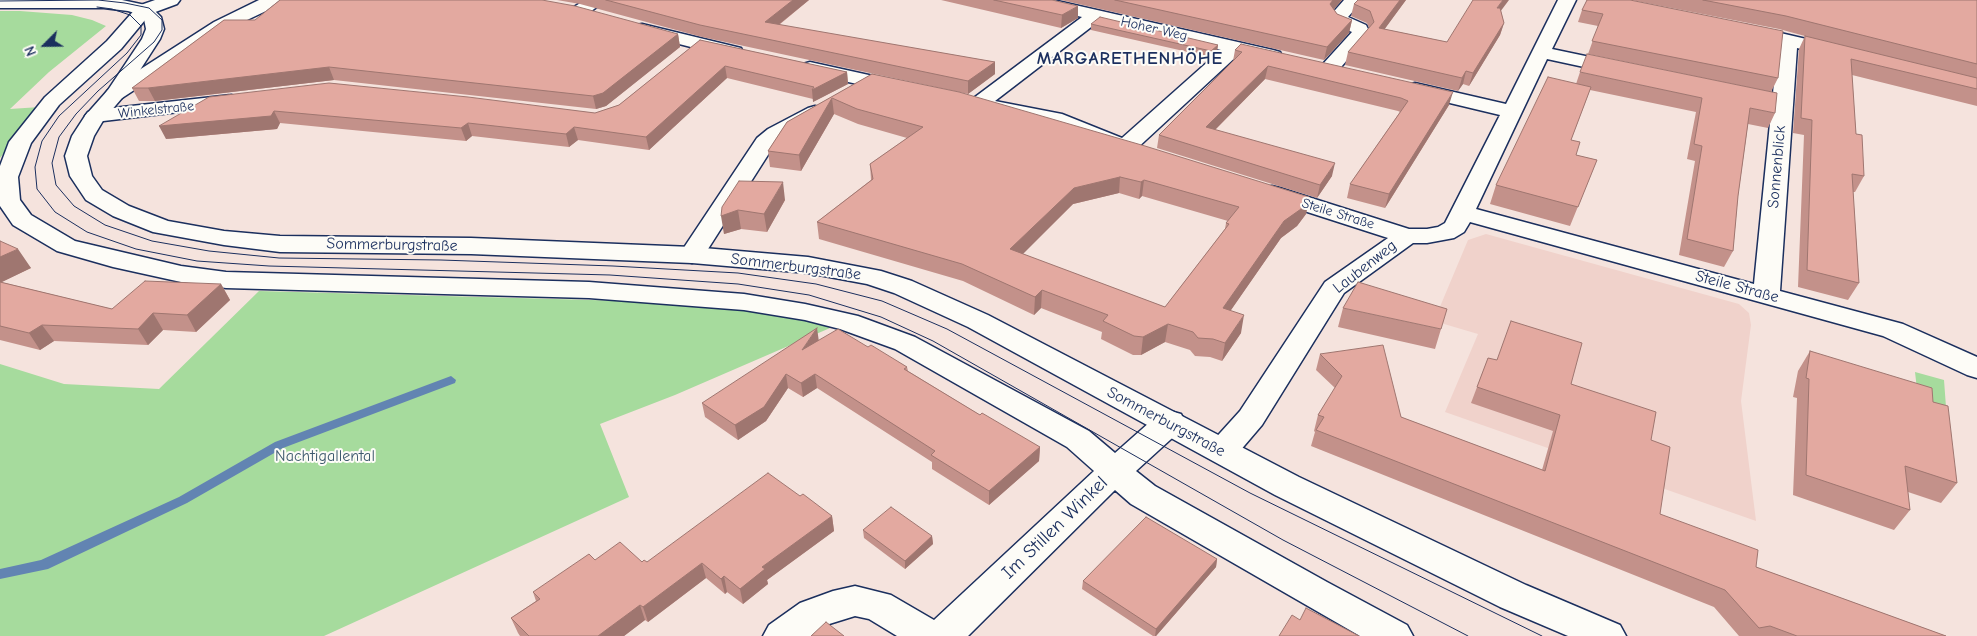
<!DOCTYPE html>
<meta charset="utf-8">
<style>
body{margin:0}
#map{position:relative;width:1977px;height:636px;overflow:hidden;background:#f5e3dd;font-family:"Comic Neue",sans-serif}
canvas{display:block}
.north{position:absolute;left:20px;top:20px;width:50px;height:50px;-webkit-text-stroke:4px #fdfcf7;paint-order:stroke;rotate:247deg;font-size:14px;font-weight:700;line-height:20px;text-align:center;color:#1b2f5e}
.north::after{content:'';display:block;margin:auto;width:18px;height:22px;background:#1b2f5e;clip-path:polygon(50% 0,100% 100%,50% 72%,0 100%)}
</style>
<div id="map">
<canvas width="1977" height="636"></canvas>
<div class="north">N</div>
</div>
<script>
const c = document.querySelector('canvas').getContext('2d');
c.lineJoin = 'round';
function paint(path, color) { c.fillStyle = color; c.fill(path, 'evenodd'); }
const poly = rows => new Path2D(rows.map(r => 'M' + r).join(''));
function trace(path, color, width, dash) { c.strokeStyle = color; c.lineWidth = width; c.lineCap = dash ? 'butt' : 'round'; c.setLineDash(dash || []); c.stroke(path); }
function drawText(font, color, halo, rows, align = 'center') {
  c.font = font + ' "Comic Neue",sans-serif'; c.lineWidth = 4; c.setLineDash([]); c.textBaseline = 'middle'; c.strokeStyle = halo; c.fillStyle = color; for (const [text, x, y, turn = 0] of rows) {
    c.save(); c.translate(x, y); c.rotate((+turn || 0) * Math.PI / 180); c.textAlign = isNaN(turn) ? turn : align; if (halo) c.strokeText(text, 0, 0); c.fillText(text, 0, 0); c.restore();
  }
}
paint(poly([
 [1486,234,1739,304,1749,313,1751,325,1741,401,1756,521,1445,412,1478,334,1434,321,1468,240]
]), '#f0d2cb');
paint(poly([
 [0,11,20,11,72,15,92,20,106,26,49,72,10,109,40,107,0,158],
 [259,291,739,304,837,325,675,395,600,424,629,497,324,636,0,636,0,364,64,384,159,389],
 [1915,372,1944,380,1946,407,1918,398]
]), '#a6db9d');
paint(poly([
 [451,376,456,380,455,383,283,448,187,503,48,569,0,579,0,569,41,560,179,497,275,442,451,376]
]), '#6284b2');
const street = poly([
 [155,0,180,0,177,4,150,14,121,49,59,105,31,143,18,177,20,200,31,215,75,241,181,266,226,272,589,282,744,294,805,304,858,316,915,337,1089,431,1115,453,1159,414,1170,411,1181,414,1185,422,1181,430,1136,471,1155,486,1327,582,1407,625,1413,636,1360,636,1131,504,1115,490,968,636,897,636,869,619,855,616,826,625,811,636,763,636,769,625,800,603,833,591,855,586,891,595,934,620,1094,471,1067,447,895,349,840,329,805,320,744,310,589,298,226,288,181,282,113,267,57,251,13,225,0,206,0,166,9,142,45,97,107,41,138,6,155,0],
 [259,0,280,0,266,11,226,30,122,98,115,100,108,98,105,94,108,90,214,22,259,0],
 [585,0,606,0,586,15,580,16,574,15,571,11,574,7,585,0],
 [1022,0,1053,0,1273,50,1280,52,1282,56,1280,60,1273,62,1239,54,1133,152,1125,154,1049,123,978,110,971,108,968,104,971,100,1082,17,1025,4,1022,0],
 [1099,21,1221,50,1122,138,1062,114,995,101,1099,21],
 [1344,0,1363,0,1348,17,1366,25,1370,33,1336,73,1329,75,1322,73,1319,69,1322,65,1352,32,1336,25,1329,17,1344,0],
 [1558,0,1576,0,1552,49,1628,65,1631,69,1628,73,1621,75,1547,59,1476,209,1754,284,1778,43,1740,34,1737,30,1740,26,1746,25,1845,48,1847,52,1845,56,1838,58,1797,48,1780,291,1903,324,1977,357,1977,378,1967,375,1883,336,1470,222,1464,232,1454,238,1427,243,1413,243,1344,293,1262,425,1233,459,1222,462,1211,459,1206,451,1211,443,1240,411,1325,282,1388,238,1264,198,1260,193,1264,188,1272,186,1280,188,1409,229,1427,229,1438,227,1445,223,1500,115,1408,93,1405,89,1408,85,1415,83,1506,104,1558,0],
 [642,24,741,48,743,52,741,56,734,58,636,33,633,29,636,25,642,24],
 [810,62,905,83,908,87,905,91,898,93,803,72,800,68,803,64,810,62],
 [231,95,238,97,241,101,238,105,95,122,88,120,85,116,88,112,95,110,231,95],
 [815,106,822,108,825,112,822,116,784,139,773,147,701,260,692,263,683,260,679,255,757,138,768,129,808,108,815,106]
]);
const secondary = poly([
 [0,0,122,0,150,6,161,17,164,29,160,39,122,98,104,119,94,136,87,156,92,176,102,190,129,206,168,221,224,231,280,236,471,238,692,247,808,257,881,271,912,281,988,315,1299,477,1526,585,1620,625,1626,636,1568,636,1500,607,1275,495,968,327,894,293,867,284,808,273,692,263,471,254,280,252,224,245,153,232,113,216,86,200,70,176,65,156,72,136,85,116,108,90,142,39,146,29,144,19,138,14,128,11,104,8,0,8,0,0]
]);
trace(street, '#1b2f5e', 3);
trace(secondary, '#1b2f5e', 3);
paint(street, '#fdfcf7');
paint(secondary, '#fdfcf7');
trace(poly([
 [0,1,98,0,125,3,149,8,162,20,162,30,154,42,98,91,76,114,59,137,52,163,56,185,74,206,105,225,152,241,209,251,279,258,441,260,613,266,738,273,816,284,882,301,947,329,1250,493,1542,636],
 [97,7,112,9,130,15,141,26,141,35,127,53,59,116,42,141,35,167,37,189,55,212,87,232,136,249,197,261,269,266,610,275,738,284,809,295,881,317,933,341,1283,540,1468,636]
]), '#1b2f5e', 1);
paint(poly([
 [557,0,809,0,779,25,995,62,995,74,968,94,702,37,580,4],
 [941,0,1052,0,1078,18,1061,28],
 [1061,0,1342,0,1334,9,1337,14,1352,20,1349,33,1324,60],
 [1406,0,1384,29,1447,42,1501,11,1504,23,1500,35,1469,86,1463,84,1458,91,1345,65,1348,52,1369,28,1367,23,1351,16,1354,4],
 [1587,0,1778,78,1771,92,1588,54,1598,26,1578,22,1582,10],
 [1631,0,1977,0,1977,106,1852,75,1856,134,1864,176,1855,192,1853,192,1859,283,1848,300,1798,287,1804,135,1793,133,1799,49,1805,36,1779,29],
 [224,20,678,34,680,47,606,106,596,109,334,80,155,101,139,101,132,88],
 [1091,24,1218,45,1217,51,1210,57,1091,30],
 [700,40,847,72,848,84,813,102,813,99,727,78,649,150,578,140,569,147,472,136,466,141,280,123,277,129,166,139,329,83,595,113,619,105],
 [1235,50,1449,105,1385,208,1347,198,1350,184,1400,112,1398,111,1265,79,1215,130,1332,176,1317,198,1157,148,1159,135,1233,61],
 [1580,72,1775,113,1768,128,1748,124,1738,196,1733,251,1724,267,1679,255,1695,161,1687,159,1696,112,1590,90,1571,140,1576,155,1597,160,1570,226,1490,204,1496,185,1576,84],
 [872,74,1309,197,1306,214,1297,226,1281,238,1230,311,1241,333,1222,361,1210,357,1195,356,1190,350,1165,342,1141,355,1133,355,1101,339,1102,332,1041,308,1034,315,963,281,819,239,817,222,871,180,870,164,907,138,858,124,834,114,801,171,770,167,768,151,787,122],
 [1119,193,1139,199,1142,196,1228,221,1226,223,1225,229,1165,307,1022,254,1073,204],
 [785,200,767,232,741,229,724,234,722,207],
 [0,241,31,268,1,282,112,309,221,284,230,300,196,332,163,330,148,345,54,341,40,350,0,340],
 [1343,308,1441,329,1435,349,1338,327],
 [818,341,868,347,907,367,908,371,980,415,1040,447,1039,461,989,505,932,469,932,462,817,388,803,397,788,388,766,421,738,440,705,417,702,403],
 [1810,351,1933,402,1957,483,1941,503,1908,492,1910,510,1894,530,1793,495,1797,398,1793,397,1798,371],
 [1320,354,1401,417,1542,470,1553,431,1471,403,1488,358,1571,384,1651,440,1660,514,1756,567,1946,636,1739,636,1714,607,1311,446,1315,432,1314,431,1318,415,1335,388,1316,370],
 [800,496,832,516,834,531,767,580,768,584,743,604,727,592,725,594,706,578,648,622,645,620,624,636,520,636,518,633,511,618,536,601,533,592,595,560,647,562],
 [863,530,932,536,933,544,905,569,864,538],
 [1217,559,1216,567,1156,636,1153,636,1082,589,1083,581]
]), '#c3918a');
paint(poly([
 [793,0,809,0,767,34,765,22],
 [1333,0,1342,0,1328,16,1330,4],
 [1400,0,1406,0,1376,41,1379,28],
 [1503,0,1509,0,1494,20,1497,8],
 [1078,6,1078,18,1061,28,1062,15],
 [1352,20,1349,33,1324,60,1327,47],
 [1504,23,1500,35,1469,86,1473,73],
 [678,34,680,47,606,106,596,109,593,96],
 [1218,45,1217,51,1210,57,1211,51],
 [995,62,995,74,968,94,968,81],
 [725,66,727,78,649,150,646,137],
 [1268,66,1265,79,1205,140,1206,127],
 [329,67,334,80,155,101,148,88],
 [1466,71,1463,84,1458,91,1462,78],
 [847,72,848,84,813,102,812,90],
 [1453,92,1449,105,1385,208,1389,194],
 [832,98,834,114,801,171,799,155],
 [274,111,280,123,277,129,166,139,159,126],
 [468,123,472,136,466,141,461,128],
 [574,127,578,140,569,147,566,134],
 [1335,163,1332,176,1317,198,1320,185],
 [1120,177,1119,193,1073,204,1010,267,1010,249,1074,188],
 [1144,180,1142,196,1139,199,1141,182],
 [783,182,785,200,767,232,764,214],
 [1309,197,1306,214,1297,226,1281,238,1220,326,1223,308,1284,221],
 [738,210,741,229,724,234,721,216],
 [18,249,31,268,0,283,0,257],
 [221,284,230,300,196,332,187,315],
 [1042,290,1041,308,1034,315,1035,297],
 [153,313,163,330,148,345,138,329],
 [1244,315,1241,333,1222,361,1225,343],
 [1168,324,1165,342,1141,355,1143,337],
 [42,325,54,341,40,350,29,333],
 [817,328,819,342,802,350],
 [786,374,788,388,766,421,738,440,735,425],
 [815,374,817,388,803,397,801,383],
 [1040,447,1039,461,989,505,989,491],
 [832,516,834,531,767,580,768,584,743,604,740,589,762,567],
 [932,536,933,544,905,569,905,561],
 [1217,559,1216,567,1156,636,1155,636,1156,629],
 [702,563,706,578,648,622,643,607],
 [724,576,727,592,725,594,721,579],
 [640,605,645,620,624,636,598,636]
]), '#9f7670');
const building = poly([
 [280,0,542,0,575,6,678,34,603,93,593,96,329,67,148,88,132,88,224,20,255,20,280,0],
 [606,0,793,0,765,22,995,62,968,81,700,25,606,0],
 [994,0,1052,0,1078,6,1062,15,994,0],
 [1115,0,1333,0,1330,4,1337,14,1352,20,1327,47,1115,0],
 [1358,0,1400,0,1379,28,1447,42,1473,0,1503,0,1497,8,1500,8,1504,23,1473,73,1466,71,1462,78,1348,52,1374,22,1370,11,1354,4,1358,0],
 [1587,0,1630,0,1783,31,1778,78,1592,41,1603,14,1582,10,1587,0],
 [1703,0,1977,0,1977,64,1786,16,1703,0],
 [1100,17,1218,45,1211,51,1091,24,1100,17],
 [1805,36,1977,78,1977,89,1851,59,1856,134,1862,135,1864,176,1852,174,1859,283,1807,270,1812,120,1801,118,1805,36],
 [700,40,847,72,812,90,814,87,725,66,646,137,574,127,566,134,468,123,461,128,274,111,271,116,159,126,209,97,329,83,468,97,595,113,619,105,700,40],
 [1241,44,1453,92,1389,194,1350,184,1408,101,1401,98,1268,66,1206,127,1335,163,1320,185,1159,135,1242,52,1235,50,1241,44],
 [1587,54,1777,93,1775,113,1750,108,1738,196,1733,251,1687,239,1702,146,1694,144,1702,98,1580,72,1587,54],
 [872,74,959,92,1145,146,1309,197,1301,209,1284,221,1223,308,1244,315,1225,343,1213,339,1198,338,1193,332,1168,324,1143,337,1134,336,1103,321,1108,315,1042,290,1035,297,962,264,817,222,873,179,870,164,923,127,857,109,832,98,799,155,768,151,787,122,872,74],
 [1120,177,1141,182,1144,180,1239,207,1226,223,1229,224,1165,307,1010,249,1074,188,1120,177],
 [1548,77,1591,87,1571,140,1580,142,1576,155,1597,160,1578,207,1496,185,1548,77],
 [739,181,783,182,764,214,738,210,721,216,722,207,739,181],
 [0,241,18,249,0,257,0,241],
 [145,281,221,284,187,315,153,313,138,329,42,325,29,333,0,326,0,282,112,309,145,281],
 [1358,282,1447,309,1441,329,1343,308,1358,282],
 [1511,321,1582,343,1571,384,1656,412,1651,440,1670,447,1660,514,1758,550,1756,567,1946,636,1797,636,1770,626,1759,628,1725,590,1316,430,1324,417,1318,415,1342,376,1320,354,1383,345,1401,417,1545,471,1560,415,1477,387,1488,358,1497,360,1511,321],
 [817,328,802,350,838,329,868,347,871,345,907,367,904,369,980,415,982,413,1040,447,989,491,931,455,935,451,815,374,801,383,786,374,764,407,735,425,702,403,817,328],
 [1810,351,1932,388,1933,402,1948,406,1957,483,1905,466,1910,510,1806,475,1809,379,1806,378,1810,351],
 [768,473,800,496,803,494,832,516,762,567,765,569,740,589,724,576,721,579,702,563,643,607,640,605,598,636,529,636,511,618,540,599,533,592,589,554,595,560,620,542,642,562,644,560,647,562,768,473],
 [891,507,932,536,905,561,863,530,891,507],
 [1146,517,1217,559,1156,629,1083,581,1146,517],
 [1306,608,1359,636,1279,636,1292,615,1300,620,1306,608],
 [826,622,844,636,811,636,826,622]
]);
paint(building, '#e3a9a0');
trace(building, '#9f7670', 1);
drawText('14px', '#1b2f5e', '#fdfcf7', [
 ["Hoher Weg",1154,29,13],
 ["Winkelstraße",156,110,-6],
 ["Steile Straße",1338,214,17]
]);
drawText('16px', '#1b2f5e', '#fdfcf7', [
 ["Sonnenblick",1777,167,-85],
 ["Sommerburgstraße",392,245,1],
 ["Sommerburgstraße",796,267,7],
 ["Laubenweg",1365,267,-38],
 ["Steile Straße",1737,287,15],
 ["Sommerburgstraße",1166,422,28]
]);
drawText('16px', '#3e5a6e', '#fdfcf7', [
 ["Nachtigallental",325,456]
]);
c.letterSpacing = '1px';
drawText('bold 18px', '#1b2f5e', '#fdfcf7', [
 ["MARGARETHENHÖHE",1130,59]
]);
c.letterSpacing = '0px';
drawText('19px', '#1b2f5e', '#fdfcf7', [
 ["Im Stillen Winkel",1055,528,-44]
]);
</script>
